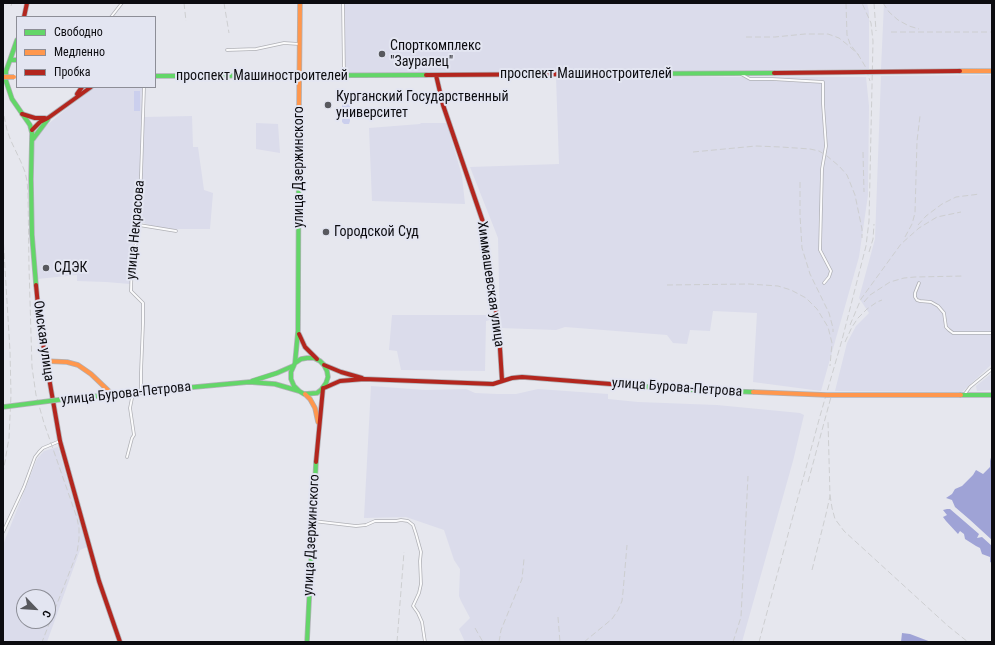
<!DOCTYPE html>
<meta charset="utf-8">
<style>
body{margin:0}
#map{position:relative;width:995px;height:645px;overflow:hidden;background:#e6e7ee;font-family:"Roboto Condensed",sans-serif}
canvas{display:block}
.frame{position:absolute;inset:0;border:4px solid #0c0c10;pointer-events:none}
.legend{position:absolute;left:16px;top:16px;width:140px;height:72px;box-sizing:border-box;background:#e3e5f1;border:1px solid #8d8e97;margin:0;padding:5px 7px;list-style:none;font-size:12px;color:#0c0c10}
.legend li{display:flex;align-items:center;gap:8px;height:20px}
.legend b{width:20px;border:1px solid #8d8e97}
.north{position:absolute;left:16px;top:589px;width:40px;height:40px;box-sizing:border-box;background:#e3e5f1;border:1px solid #8d8e97;border-radius:50%;rotate:115deg;font-size:11px;font-weight:700;line-height:16px;text-align:center;color:#0c0c10}
.north::after{content:'';display:block;margin:auto;width:14px;height:18px;background:#58595e;clip-path:polygon(50% 0,100% 100%,50% 72%,0 100%)}
</style>
<div id="map">
<canvas width="995" height="645"></canvas>
<div class="frame"></div>
<ul class="legend">
<li><b style="height:5px;background:#63d668"></b>Свободно</li>
<li><b style="height:5px;background:#ff974d"></b>Медленно</li>
<li><b style="height:5px;background:#b3261e"></b>Пробка</li>
</ul>
<div class="north">С</div>
</div>
<script>
const c = document.querySelector('canvas').getContext('2d');
c.lineJoin = 'round';
function paint(path, color) { c.fillStyle = color; c.fill(path, 'evenodd'); }
const poly = rows => new Path2D(rows.map(r => 'M' + r).join(''));
function trace(path, color, width, dash) { c.strokeStyle = color; c.lineWidth = width; c.lineCap = dash ? 'butt' : 'round'; c.setLineDash(dash || []); c.stroke(path); }
function drawText(font, color, halo, rows, align = 'center') {
  c.font = font + ' "Roboto Condensed",sans-serif'; c.lineWidth = 4; c.setLineDash([]); c.textBaseline = 'middle'; c.strokeStyle = halo; c.fillStyle = color; for (const [text, x, y, turn = 0] of rows) {
    c.save(); c.translate(x, y); c.rotate((+turn || 0) * Math.PI / 180); c.textAlign = isNaN(turn) ? turn : align; if (halo) c.strokeText(text, 0, 0); c.fillText(text, 0, 0); c.restore();
  }
}
paint(poly([
 [344,3,867,3,869,12,869,69,345,74],
 [884,3,992,3,992,68,881,69],
 [992,75,992,364,962,392,835,391,847,343,856,326,869,313,859,298,875,239,881,76],
 [556,77,866,77,869,106,868,195,859,257,821,391,753,382,757,313,713,311,710,331,690,330,687,344,673,343,667,335,565,327,556,330,500,328,498,238,470,167,559,164],
 [95,87,143,87,139,204,138,224,130,258,130,284,106,282,77,281,77,275,37,279,34,266,32,167,35,139,41,130,65,110],
 [192,116,193,147,198,147,204,190,213,193,210,229,179,229,173,230,155,227,141,222,144,117],
 [256,123,278,124,280,153,256,149],
 [421,123,447,123,462,176,465,204,372,201,369,128,420,124],
 [392,315,491,315,490,320,486,321,485,371,401,370,397,351,389,350],
 [992,373,992,390,977,391,976,386],
 [371,386,425,390,466,389,475,393,497,394,516,394,538,389,608,394,608,399,638,402,717,405,800,413,804,415,793,461,742,642,465,642,459,629,470,618,461,601,459,596,460,569,454,560,444,530,406,517,364,518],
 [58,447,87,547,80,550,47,642,3,642,3,605,4,603,3,602,3,545,37,459,44,451],
 [24,597,48,597,48,621,24,621]
]), '#dbdceb');
paint(poly([
 [134,91,140,91,140,111,134,111],
 [342,104,349,104,350,106,350,121,349,124,344,124,342,122]
]), '#cbcfed');
paint(poly([
 [992,454,992,540,969,519,955,507,952,500,946,498,952,494,955,489,962,486,973,475,976,470,983,474,990,467,990,461],
 [947,509,950,509,979,534,977,538,982,537,992,546,991,550,992,551,992,563,990,562,990,557,982,554,980,548,976,546,965,539,964,534,960,531,958,534,946,521,943,517,947,515,943,510],
 [902,633,910,634,931,642,901,642]
]), '#9fa3d6');
const street = poly([
 [343,3,344,75],
 [111,17,122,3],
 [227,50,256,49,284,43,299,44],
 [741,74,750,79,772,79,823,82,823,104,826,146,822,169,820,250,831,271,829,277,824,283],
 [139,225,176,231],
 [919,283,915,293,915,297,917,300,920,301,931,302,938,306,944,313,946,327,949,330,953,333,992,333],
 [141,392,141,372,143,323,143,303,131,291,132,260,138,234,140,204,144,87],
 [964,395,970,387,992,369],
 [127,457,132,438,134,435,130,408,133,393],
 [313,521,356,526,366,525,375,521,396,521,401,520,408,521,413,525,416,534,421,552,420,561,421,584,419,593,413,606,418,613,422,622,425,642],
 [3,532,24,487,35,457,39,452,43,448,60,441]
]);
const fast = poly([
 [10,60,17,40],
 [17,60,10,60,6,71,6,81,12,99,30,125,32,133,31,179,32,235,36,285],
 [592,74,774,73],
 [155,76,426,75],
 [33,139,48,119],
 [307,358,314,358,320,361,324,365,327,371,328,377,326,383,321,390,317,393,304,394,299,391,294,386,291,379,291,372,295,363,301,359,307,358],
 [295,363,298,331,299,106],
 [252,381,277,373,293,366],
 [636,386,696,390,753,392],
 [961,395,992,395],
 [65,399,249,382,275,384,299,391],
 [307,642,316,462]
]);
const slow = poly([
 [960,71,992,71],
 [299,106,300,3],
 [45,361,67,362,78,365,91,374,113,395],
 [305,394,310,399,315,408,318,422]
]);
const jam = poly([
 [24,17,27,3],
 [426,75,592,74],
 [436,75,443,105,484,225,499,333,502,380],
 [77,94,82,87],
 [22,114,35,118,45,118],
 [32,130,40,122,48,118,91,87],
 [36,285,40,326,60,441,99,581,120,642],
 [299,334,305,347,317,359],
 [324,365,341,372,362,378],
 [324,388,340,381,364,379,493,384,512,378,522,377,636,386],
 [316,462,323,388]
]);
trace(street, '#b0b1b6', 3.5);
trace(fast, '#b0b1b6', 5.5);
trace(slow, '#b0b1b6', 5.5);
trace(jam, '#b0b1b6', 5.5);
trace(street, '#fbfbfc', 2);
trace(fast, '#63d668', 4);
trace(slow, '#ff974d', 4);
trace(jam, '#b3261e', 4);
trace(poly([
 [184,3,186,21],
 [224,3,229,33],
 [846,3,847,35,850,44,859,56,865,66,870,81],
 [874,3,876,31],
 [883,3,889,12,898,20,909,26,919,29],
 [11,6,12,3],
 [891,32,992,32],
 [746,37,775,37,805,34,828,34,839,38,849,46,859,55],
 [3,107,4,116,7,130,11,141,21,162,25,172,27,181,28,193,29,267,32,367,36,395,44,423,77,518,79,528,79,539,77,553,42,642],
 [693,152,756,146,781,147,810,149,819,151,827,156,839,166,847,175,855,195,862,229,862,238],
 [863,152,864,192],
 [800,182,800,215,802,248,810,274,829,313,833,328,833,332],
 [918,225,926,216,942,204,956,197,980,194],
 [3,235,10,351,11,395,9,438,3,473],
 [905,237,912,224,915,213,917,141,920,116],
 [869,252,873,239,874,224],
 [667,285,749,284,778,286,791,290,806,298,817,309,828,327,832,343,830,366],
 [864,302,870,295,890,282,904,278,915,277,964,276],
 [850,325,861,299,901,244,919,228,937,217,961,212],
 [845,342,852,327,858,318,867,309,877,302,882,300],
 [808,482,831,397],
 [830,495,832,508,835,519,844,531,948,626,968,642],
 [812,570,826,514,830,496,828,421],
 [558,617,560,642],
 [475,628,483,642],
 [397,642,404,552],
 [499,642,501,630,522,579,524,559],
 [584,642,612,619,618,610,622,601,623,592,627,545],
 [733,642,741,617,748,476],
 [759,642,820,416,842,340,866,246,869,221,873,41,871,23,862,3]
]), '#cdced0', 1, [6, 3]);
const fastBridge = poly([
 [3,407,65,399]
]);
const slowBridge = poly([
 [3,77,14,77],
 [753,392,827,395,961,395]
]);
const jamBridge = poly([
 [774,73,960,71]
]);
trace(fastBridge, '#b0b1b6', 5.5, []);
trace(slowBridge, '#b0b1b6', 5.5, []);
trace(jamBridge, '#b0b1b6', 5.5, []);
trace(fastBridge, '#63d668', 4);
trace(slowBridge, '#ff974d', 4);
trace(jamBridge, '#b3261e', 4);
for (const [x, y, r, color] of [
 [382,54,4,"#58595e"],
 [328,105,4,"#58595e"],
 [326,232,4,"#58595e"],
 [46,268,4,"#58595e"]
]) { const dot = new Path2D(); dot.arc(x, y, r, 0, 2 * Math.PI); c.fillStyle = color; c.fill(dot); trace(dot, '#e3e5f1', 1.5); }
drawText('14px', '#0c0c10', '#e3e5f1', [
 ["Спорткомплекс",390,46],
 ["\"Зауралец\"",390,62],
 ["Курганский Государственный",336,97],
 ["университет",336,113],
 ["Городской Суд",334,232],
 ["СДЭК",54,268]
], 'left');
drawText('14px', '#0c0c10', '#e3e5f1', [
 ["проспект Машиностроителей",586,74],
 ["проспект Машиностроителей",262,76],
 ["улица Дзержинского",299,167,-90],
 ["улица Некрасова",136,230,-85],
 ["Химмашевская улица",490,284,82],
 ["Омская улица",43,341,82],
 ["улица Бурова-Петрова",677,388,4],
 ["улица Бурова-Петрова",126,394,-6],
 ["улица Дзержинского",312,535,-87]
]);
</script>
